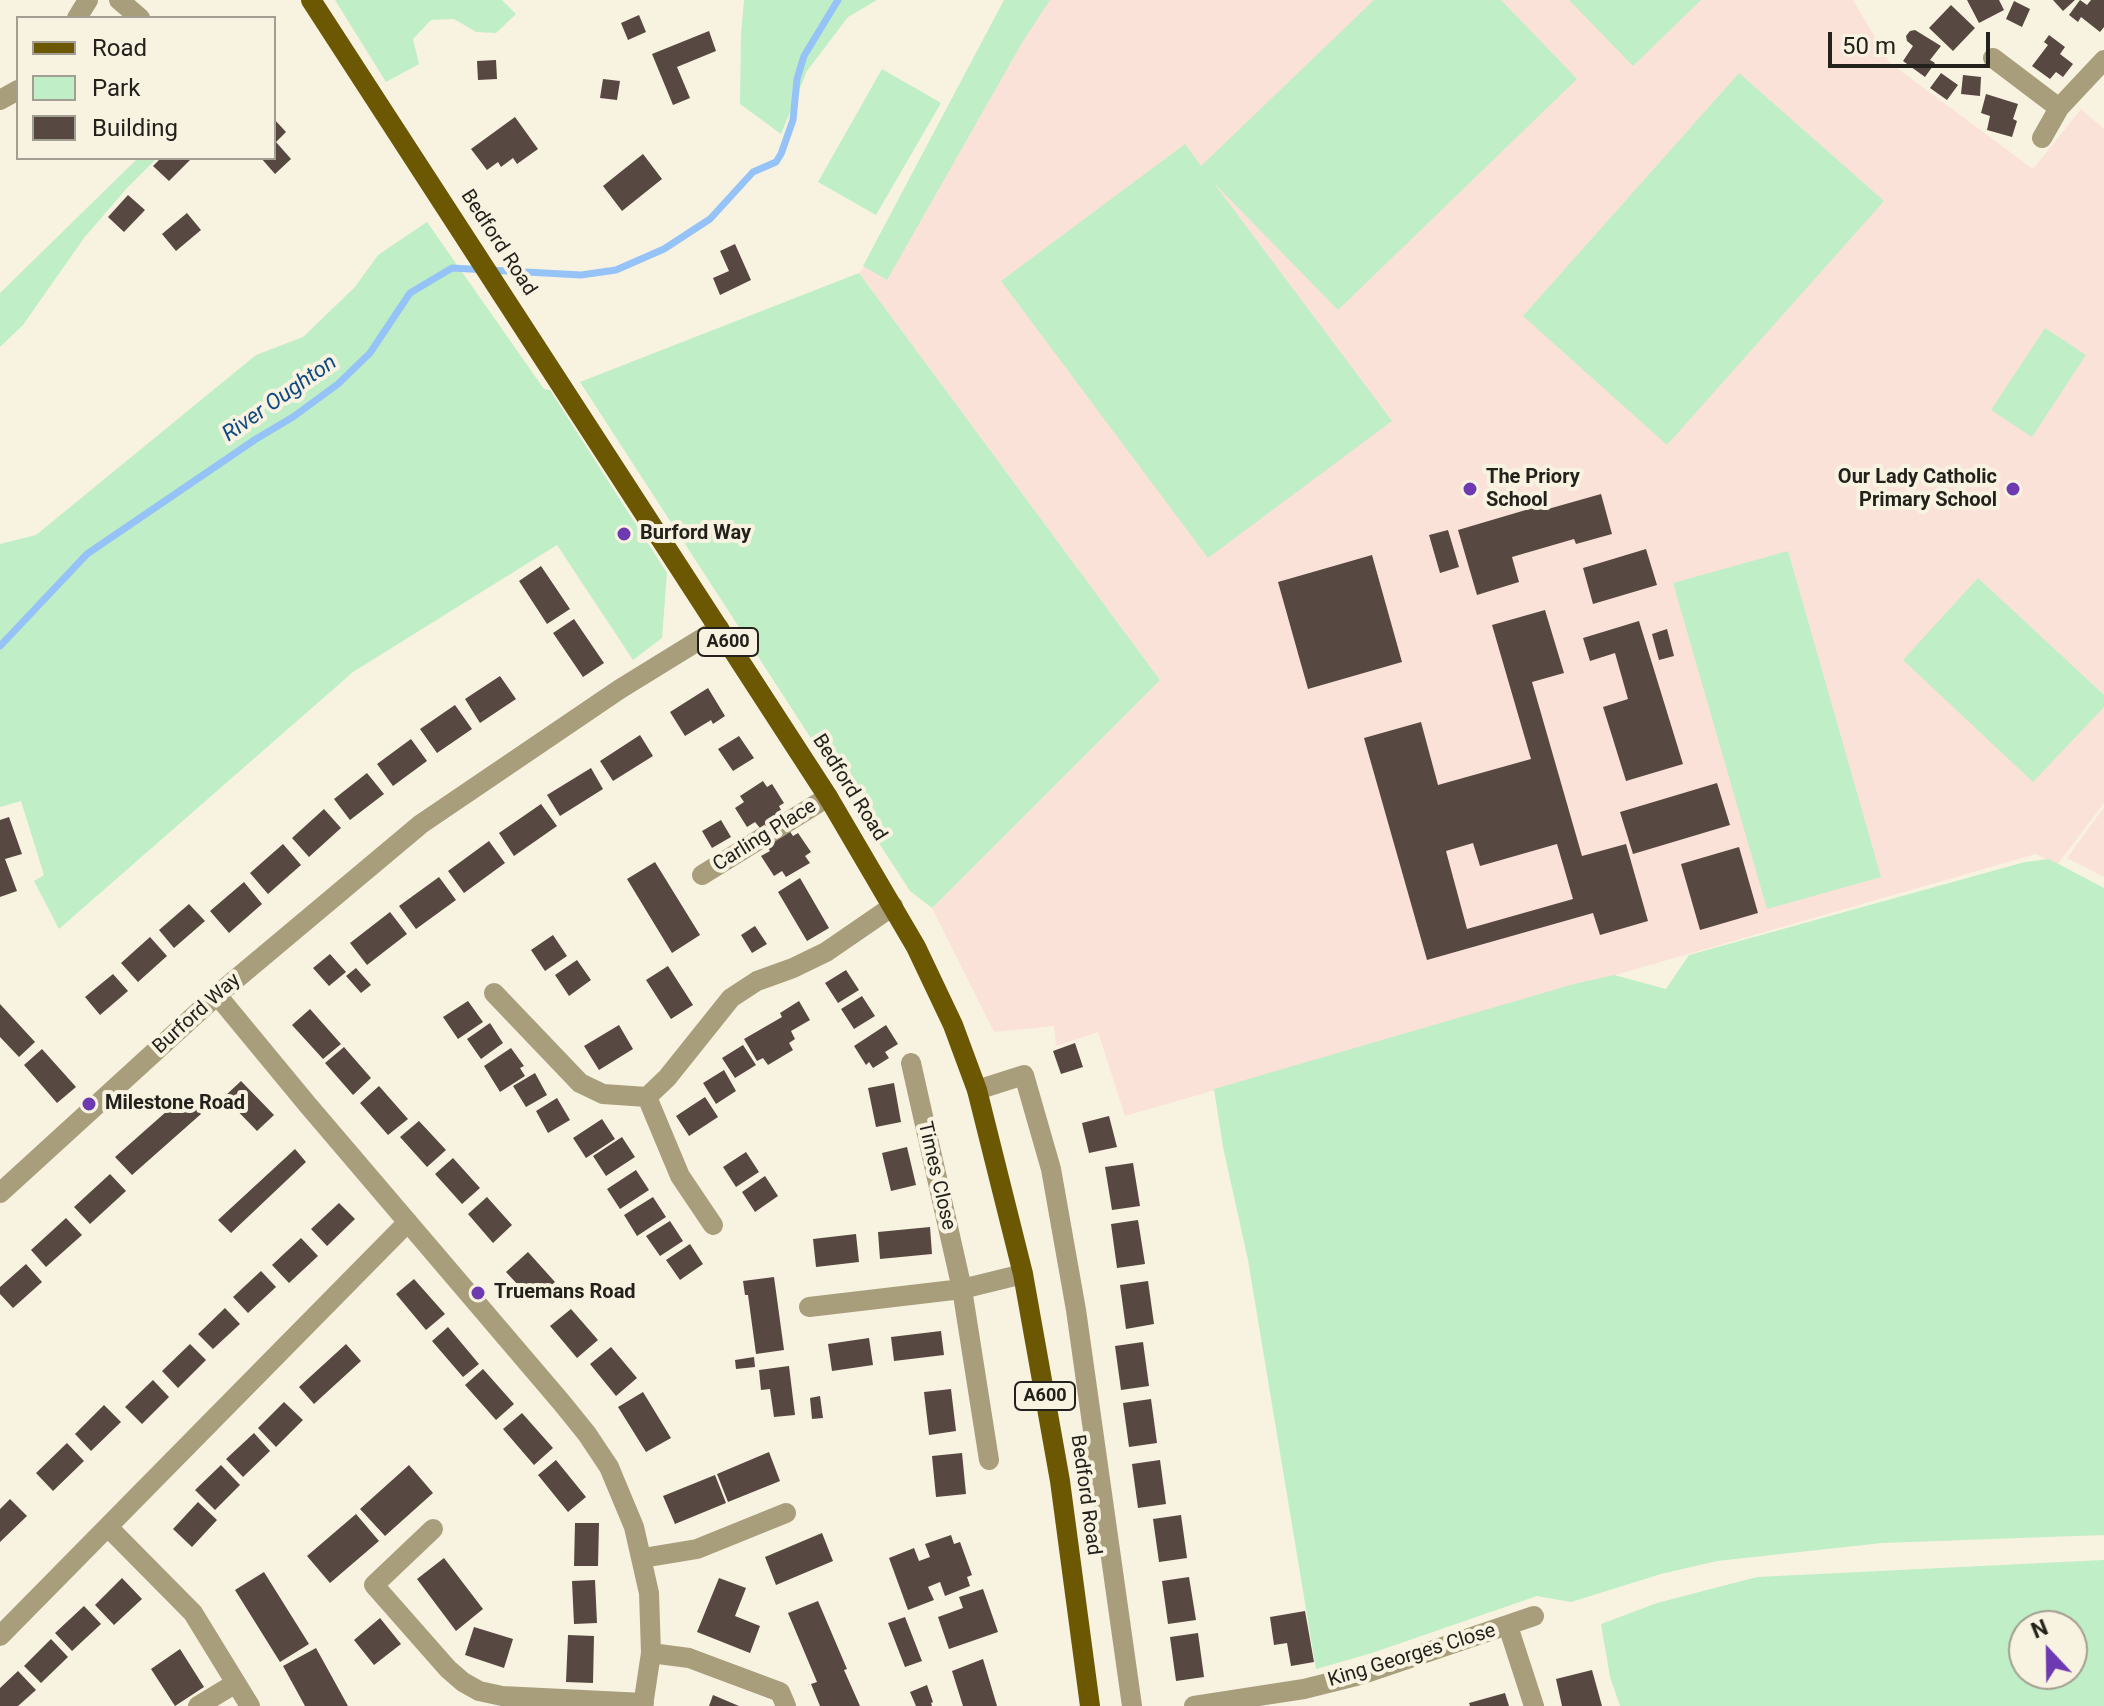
<!DOCTYPE html>
<style>
body{margin:0}
#map{position:relative;width:2104px;height:1706px;overflow:hidden;background:#f8f2e1;font-family:Roboto,sans-serif}
canvas{display:block}
.legend{position:absolute;left:16px;top:16px;width:260px;height:144px;box-sizing:border-box;background:#f8f2e1;border:2px solid #a39e92;margin:0;padding:10px 14px;list-style:none;font-size:24px;color:#23211b}
.legend li{display:flex;align-items:center;gap:16px;height:40px}
.legend b{width:40px;border:2px solid #a39e92}
.north{position:absolute;left:2008px;top:1610px;width:80px;height:80px;box-sizing:border-box;background:#f8f2e1;border:2px solid #a39e92;border-radius:50%;rotate:338deg;font-size:22px;font-weight:700;line-height:32px;text-align:center;color:#23211b}
.north::after{content:'';display:block;margin:auto;width:28px;height:36px;background:#6d3ab1;clip-path:polygon(50% 0,100% 100%,50% 72%,0 100%)}
.scale{position:absolute;left:1828px;top:32px;width:162px;height:36px;box-sizing:border-box;border:4px solid #23211b;border-top:0;padding-left:10px;font-size:24px;line-height:28px;white-space:nowrap;color:#23211b;-webkit-text-stroke:6px #f8f2e1;paint-order:stroke}
</style>
<div id="map">
<canvas width="2104" height="1706"></canvas>
<ul class="legend">
<li><b style="height:10px;background:#6c5703"></b>Road</li>
<li><b style="height:22px;background:#c0eec7"></b>Park</li>
<li><b style="height:22px;background:#574841"></b>Building</li>
</ul>
<div class="north">N</div>
<div class="scale">50 m</div>
</div>
<script>
const c = document.querySelector('canvas').getContext('2d');
c.lineJoin = 'round';
function paint(path, color) { c.fillStyle = color; c.fill(path, 'evenodd'); }
const poly = rows => new Path2D(rows.map(r => 'M' + r).join(''));
function trace(path, color, width, dash) { c.strokeStyle = color; c.lineWidth = width; c.lineCap = dash ? 'butt' : 'round'; c.setLineDash(dash || []); c.stroke(path); }
function drawText(font, color, halo, rows, align = 'center') {
  c.font = font + ' Roboto,sans-serif'; c.lineWidth = 8; c.setLineDash([]); c.textBaseline = 'middle'; c.strokeStyle = halo; c.fillStyle = color; for (const [text, x, y, turn = 0] of rows) {
    c.save(); c.translate(x, y); c.rotate((+turn || 0) * Math.PI / 180); c.textAlign = isNaN(turn) ? turn : align; if (halo) c.strokeText(text, 0, 0); c.fillText(text, 0, 0); c.restore();
  }
}
paint(poly([
 [1021,0,1853,0,1890,63,2033,169,2081,109,2104,129,2104,803,2057,865,2036,854,1125,1116,1098,1032,1056,1046,1054,1026,994,1032,932,908,1160,680,859,273,867,264],
 [2104,807,2104,877,2067,858]
]), '#fbe2d9');
paint(poly([
 [335,0,502,0,516,14,496,33,476,32,454,19,431,20,413,39,419,64,386,82],
 [744,0,877,0,848,17,807,71,781,134,740,104,741,34],
 [1004,0,1050,0,1023,41,887,280,863,266],
 [1374,0,1501,0,1577,79,1338,310,1213,182,1392,421,1208,558,1001,281,1185,144,1201,166],
 [1569,0,1701,0,1633,66],
 [882,69,941,103,876,215,818,182],
 [1739,73,1884,201,1667,445,1523,316],
 [138,158,157,158,127,188,84,238,23,325,0,347,0,293],
 [427,222,544,389,550,390,667,573,662,638,633,660,557,545,353,672,59,929,34,881,44,875,21,801,0,807,0,544,36,535,256,355,303,337,355,287,378,255],
 [859,273,1160,680,932,908,910,891,580,382],
 [2045,328,2086,355,2032,437,1991,410],
 [1788,551,1881,877,1767,909,1673,583],
 [1978,578,2104,695,2104,707,2033,782,1903,660],
 [2049,859,2104,888,2104,1535,1882,1543,1717,1561,1661,1574,1571,1602,1537,1596,1372,1653,1316,1669,1248,1260,1223,1147,1214,1089,1574,984,1614,975,1666,989,1689,955,2025,862],
 [2104,1560,2104,1706,1620,1706,1610,1677,1601,1624,1657,1603,1757,1577],
 [2024,1626,2072,1626,2072,1674,2024,1674]
]), '#c0eec7');
trace(poly([
 [0,646,87,554,256,439,293,417,338,384,370,353,410,293,452,268,581,275,616,270,664,249,710,219,753,172,776,162,781,154,793,120,797,79,804,56,838,0]
]), '#96c3f7', 7);
paint(poly([
 [1967,0,1999,0,2004,10,1979,23],
 [2053,0,2075,0,2063,11],
 [2080,0,2087,5,2091,0,2104,0,2104,27,2100,32,2081,17,2078,22,2069,15],
 [2014,1,2030,9,2022,27,2006,19],
 [1951,5,1975,28,1953,51,1929,28],
 [639,15,646,32,628,40,621,23],
 [1915,30,1941,46,1930,60,1935,63,1925,77,1903,61,1913,46,1907,41,1906,36,1910,31],
 [709,31,716,51,677,67,690,98,673,105,652,54],
 [2049,35,2065,47,2060,54,2073,64,2063,77,2056,72,2050,79,2032,66,2048,45,2044,42],
 [496,60,497,79,478,80,477,61],
 [1941,73,1958,85,1947,100,1930,88],
 [1963,75,1981,77,1980,96,1961,94],
 [603,79,620,81,617,100,600,98],
 [1986,94,2018,104,2013,119,2017,121,2012,137,1987,130,1990,116,1981,113],
 [515,117,538,149,517,164,513,158,501,167,498,162,487,170,471,149],
 [274,119,286,132,276,142,291,159,275,174,261,158,274,158],
 [643,154,662,179,622,211,603,186],
 [161,158,192,158,169,181,153,166],
 [128,195,145,210,124,232,108,217],
 [187,213,201,230,176,251,162,234],
 [735,244,751,280,720,295,713,278,729,271,720,251],
 [1601,494,1612,534,1576,544,1574,539,1512,557,1519,582,1477,595,1458,530,1546,504,1548,509],
 [1448,530,1459,567,1440,573,1429,535],
 [1646,549,1657,585,1593,604,1583,568],
 [1372,555,1402,662,1308,689,1278,582],
 [541,566,570,609,547,624,519,581],
 [1545,610,1564,673,1532,682,1582,856,1626,844,1648,921,1600,935,1593,913,1427,960,1364,738,1421,722,1438,785,1531,759,1492,625],
 [1473,843,1480,866,1557,844,1573,899,1467,929,1446,851],
 [574,619,604,663,583,677,553,633],
 [1639,621,1683,764,1626,781,1603,707,1628,699,1615,653,1590,661,1583,638],
 [1667,629,1674,656,1659,660,1652,634],
 [500,676,516,699,480,723,465,699],
 [708,688,725,716,713,724,711,720,685,736,670,712],
 [455,705,472,729,437,753,420,729],
 [640,735,653,756,613,781,600,761],
 [739,736,754,758,733,771,718,749],
 [411,739,427,761,393,786,377,764],
 [591,768,603,789,560,816,547,795],
 [367,773,384,794,350,820,334,799],
 [763,781,767,787,772,784,784,803,779,806,783,814,760,828,755,822,747,827,735,808,744,802,740,796],
 [1717,783,1730,825,1633,854,1620,812],
 [541,804,557,826,514,856,499,833],
 [324,809,341,828,309,857,292,838],
 [9,817,22,854,5,859,17,891,0,897,0,820],
 [721,820,731,837,712,848,702,831],
 [789,830,793,836,798,833,811,852,805,856,810,863,786,877,782,871,774,876,761,856,770,851,766,845],
 [489,841,505,863,464,893,448,871],
 [283,844,301,865,268,894,250,873],
 [1739,847,1758,913,1700,930,1681,864],
 [655,862,700,935,672,953,627,879],
 [439,877,456,900,416,929,399,906],
 [800,878,829,928,807,941,778,892],
 [244,882,262,904,229,933,210,911],
 [189,904,205,921,174,948,159,930],
 [390,912,407,934,367,965,350,943],
 [755,926,767,944,752,953,741,935],
 [553,935,567,956,545,971,531,950],
 [150,937,167,956,138,982,121,963],
 [330,954,346,972,329,986,313,968],
 [577,960,591,980,569,996,555,975],
 [668,966,693,1005,671,1019,646,980],
 [356,968,371,985,361,993,346,976],
 [846,970,859,990,838,1003,825,983],
 [113,974,128,991,100,1015,85,997],
 [862,996,875,1016,854,1029,841,1009],
 [468,1001,483,1022,458,1039,443,1017],
 [799,1001,810,1020,791,1031,795,1039,789,1043,793,1050,768,1065,763,1058,757,1061,744,1039,782,1017,780,1013],
 [0,1004,35,1042,19,1057,0,1037],
 [310,1009,341,1044,323,1059,292,1025],
 [490,1023,503,1043,481,1059,467,1039],
 [619,1025,633,1049,599,1070,584,1046],
 [886,1025,898,1044,885,1052,889,1058,873,1068,869,1062,866,1065,854,1046],
 [1075,1043,1083,1067,1061,1074,1053,1051],
 [743,1045,756,1065,735,1078,722,1058],
 [344,1047,371,1078,353,1095,325,1063],
 [511,1048,524,1066,520,1068,525,1076,500,1092,484,1066],
 [42,1049,76,1087,57,1103,24,1065],
 [724,1070,736,1091,716,1104,703,1083],
 [535,1073,547,1095,526,1107,513,1086],
 [241,1081,274,1115,257,1131,224,1097],
 [894,1083,901,1122,876,1127,868,1088],
 [379,1086,408,1119,388,1135,360,1103],
 [184,1096,201,1114,132,1175,115,1157],
 [705,1097,718,1117,689,1136,676,1116],
 [557,1098,570,1120,548,1133,536,1111],
 [1109,1116,1117,1147,1089,1153,1082,1123],
 [602,1119,615,1139,586,1158,573,1138],
 [419,1121,446,1150,427,1167,400,1137],
 [622,1137,635,1157,606,1176,593,1156],
 [907,1147,916,1185,891,1191,882,1153],
 [295,1149,306,1162,231,1233,218,1220],
 [746,1152,759,1172,736,1187,723,1167],
 [453,1158,480,1188,462,1204,435,1174],
 [1133,1163,1140,1206,1112,1210,1105,1167],
 [636,1170,649,1190,620,1209,607,1189],
 [110,1174,126,1191,90,1224,74,1207],
 [765,1176,778,1196,755,1212,742,1192],
 [487,1197,512,1225,493,1243,468,1214],
 [653,1197,666,1217,637,1236,624,1215],
 [339,1203,355,1219,327,1246,311,1229],
 [66,1218,82,1235,46,1267,31,1250],
 [1138,1220,1145,1264,1117,1268,1111,1224],
 [670,1221,683,1241,660,1256,646,1236],
 [930,1227,932,1254,880,1259,878,1232],
 [856,1234,859,1262,816,1267,813,1239],
 [301,1238,318,1256,289,1283,272,1265],
 [690,1244,703,1264,680,1280,666,1260],
 [528,1252,555,1282,533,1301,506,1272],
 [26,1264,42,1282,13,1308,0,1294,0,1287],
 [261,1271,276,1287,248,1313,233,1297],
 [774,1277,784,1350,756,1354,748,1295,745,1295,743,1281],
 [414,1279,445,1314,426,1330,396,1294],
 [1148,1281,1154,1324,1126,1329,1120,1285],
 [225,1308,240,1324,213,1349,198,1334],
 [571,1309,598,1340,577,1358,550,1326],
 [448,1327,479,1364,463,1377,432,1341],
 [941,1331,944,1355,894,1361,891,1337],
 [869,1338,873,1365,832,1371,828,1344],
 [1143,1342,1149,1386,1121,1390,1115,1346],
 [190,1344,206,1360,178,1388,162,1371],
 [346,1344,361,1361,314,1404,299,1387],
 [611,1347,637,1378,616,1396,590,1364],
 [754,1357,755,1367,736,1369,735,1360],
 [789,1366,795,1415,774,1417,770,1389,761,1390,759,1370],
 [483,1369,514,1404,496,1420,465,1385],
 [153,1380,169,1397,142,1424,125,1407],
 [951,1389,956,1431,929,1435,924,1392],
 [643,1392,671,1438,646,1452,618,1407],
 [820,1396,823,1418,812,1419,810,1398],
 [1151,1399,1157,1443,1129,1447,1123,1403],
 [284,1402,303,1420,276,1447,258,1428],
 [104,1405,121,1422,91,1451,75,1434],
 [522,1413,553,1448,534,1465,503,1429],
 [254,1433,270,1451,243,1477,226,1459],
 [67,1443,84,1461,53,1491,36,1473],
 [769,1452,780,1481,728,1502,717,1474],
 [962,1453,966,1494,936,1497,932,1456],
 [556,1460,586,1497,568,1512,538,1475],
 [1160,1460,1166,1504,1138,1508,1132,1464],
 [221,1465,240,1485,215,1510,195,1490],
 [409,1465,433,1493,385,1536,360,1509],
 [715,1475,726,1503,675,1524,663,1496],
 [10,1499,27,1516,0,1542,0,1509],
 [198,1502,217,1520,192,1547,173,1529],
 [356,1514,379,1541,330,1583,307,1556],
 [1181,1515,1187,1558,1159,1562,1153,1519],
 [575,1523,599,1523,598,1566,574,1566],
 [822,1533,833,1561,776,1585,765,1557],
 [951,1535,954,1544,960,1542,972,1575,967,1577,970,1586,945,1596,940,1582,928,1587,934,1600,908,1610,889,1558,914,1548,919,1561,930,1557,925,1544],
 [444,1558,483,1609,456,1631,417,1579],
 [264,1572,309,1644,280,1662,235,1590],
 [1189,1577,1196,1620,1168,1624,1162,1581],
 [122,1578,142,1599,114,1625,95,1605],
 [719,1578,746,1588,735,1616,760,1626,750,1653,697,1632],
 [595,1580,597,1623,574,1624,572,1581],
 [983,1589,998,1632,949,1649,938,1617,963,1608,959,1597],
 [818,1601,847,1669,844,1670,860,1706,820,1706,811,1684,817,1682,788,1613],
 [84,1606,101,1624,72,1651,55,1633],
 [1305,1611,1314,1662,1291,1666,1287,1643,1274,1645,1270,1617],
 [905,1617,922,1661,905,1667,888,1623],
 [380,1618,401,1644,374,1665,354,1640],
 [474,1627,513,1639,504,1668,465,1655],
 [1198,1633,1204,1677,1176,1681,1170,1637],
 [568,1635,594,1636,593,1683,566,1682],
 [51,1639,68,1657,41,1683,24,1666],
 [316,1648,348,1706,305,1706,283,1666],
 [180,1649,204,1687,175,1706,151,1669],
 [983,1659,997,1706,963,1706,952,1671],
 [1592,1670,1602,1706,1562,1706,1556,1679],
 [18,1671,36,1690,18,1706,0,1706,0,1688],
 [927,1685,933,1702,931,1703,932,1706,916,1706,910,1692],
 [1505,1693,1509,1706,1470,1706,1469,1703],
 [713,1695,739,1706,709,1706]
]), '#574841');
trace(poly([
 [119,0,140,18],
 [77,18,88,0],
 [1993,58,2059,108],
 [0,100,18,90],
 [2042,138,2059,108,2104,60],
 [702,875,828,797],
 [494,993,580,1083,603,1094,647,1097,667,1078,731,998,757,981,793,968,826,952,893,906],
 [217,995,307,1104,562,1403,587,1434,609,1467,634,1527,649,1593,651,1653,643,1706],
 [911,1063,962,1289,989,1460],
 [977,1090,1024,1075,1051,1169,1076,1310,1132,1706],
 [647,1097,680,1176,713,1225],
 [0,1193,217,995,421,824,620,689,719,628],
 [809,1307,962,1289,1023,1274],
 [108,1527,193,1613,250,1706],
 [433,1529,374,1585,448,1669,463,1682,479,1691,502,1696,644,1703],
 [643,1558,697,1549,786,1513],
 [1508,1626,1534,1706],
 [0,1636,408,1222],
 [651,1653,689,1658,780,1692,786,1706],
 [198,1706,236,1683],
 [1194,1706,1304,1689,1360,1675,1534,1616]
]), '#a99e7b', 20);
trace(poly([
 [311,0,828,797,916,947,953,1025,977,1090,1023,1274,1060,1481,1090,1706]
]), '#6c5703', 20);
for (const [x, y, r, color] of [
 [1470,489,8,"#6d3ab1"],
 [2013,489,8,"#6d3ab1"],
 [624,534,8,"#6d3ab1"],
 [89,1104,8,"#6d3ab1"],
 [478,1293,8,"#6d3ab1"]
]) { const dot = new Path2D(); dot.arc(x, y, r, 0, 2 * Math.PI); c.fillStyle = color; c.fill(dot); trace(dot, '#f8f2e1', 3); }
for (const [x, y, w] of [
 [728,642,60],
 [1045,1396,60]
]) { const box = new Path2D(); box.roundRect(x - w / 2, y - 14, w, 28, 6); c.fillStyle = '#f8f2e1'; c.fill(box); trace(box, '#23211b', 2); }
drawText('bold 18px', '#23211b', null, [
 ["A600",728,642],
 ["A600",1045,1396]
]);
drawText('20px', '#23211b', '#f8f2e1', [
 ["Bedford Road",498,243,57],
 ["Bedford Road",849,788,58],
 ["Carling Place",765,836,-32],
 ["Burford Way",197,1014,-42],
 ["Times Close",936,1176,77],
 ["Bedford Road",1085,1495,82],
 ["King Georges Close",1412,1656,-17]
]);
drawText('bold 20px', '#23211b', '#f8f2e1', [
 ["The Priory",1486,478],
 ["School",1486,501],
 ["Our Lady Catholic",1997,478,"right"],
 ["Primary School",1997,501,"right"],
 ["Burford Way",640,534],
 ["Milestone Road",105,1104],
 ["Truemans Road",494,1293]
], 'left');
drawText('italic 22px', '#0e4983', '#f8f2e1', [
 ["River Oughton",280,399,-35]
]);
</script>
